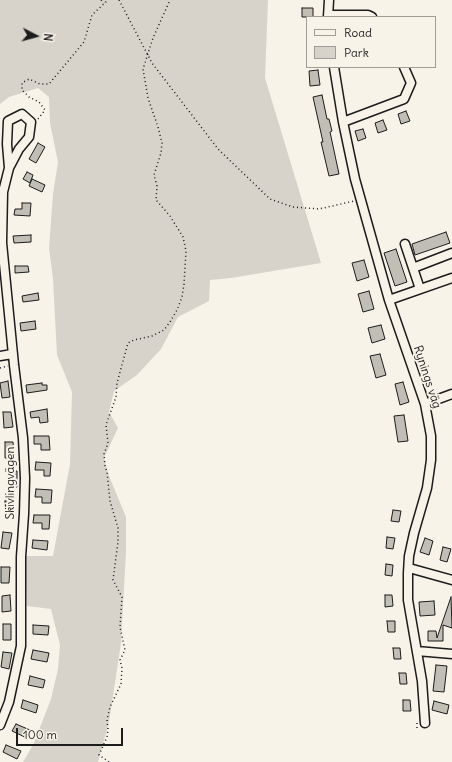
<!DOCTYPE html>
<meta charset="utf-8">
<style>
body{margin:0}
#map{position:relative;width:452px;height:762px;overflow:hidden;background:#f7f3e8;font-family:Delius,sans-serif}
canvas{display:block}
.legend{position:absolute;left:306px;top:16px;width:130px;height:52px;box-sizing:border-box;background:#f7f3e8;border:1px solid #9f9d96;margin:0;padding:5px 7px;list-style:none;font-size:12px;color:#1c1c1c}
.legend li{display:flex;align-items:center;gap:8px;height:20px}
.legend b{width:20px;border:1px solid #9f9d96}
.north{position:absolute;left:16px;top:16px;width:40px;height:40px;-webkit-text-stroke:3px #f7f3e8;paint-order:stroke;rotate:96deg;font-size:11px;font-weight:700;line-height:16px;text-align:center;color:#1c1c1c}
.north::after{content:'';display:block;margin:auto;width:14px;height:18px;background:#1c1c1c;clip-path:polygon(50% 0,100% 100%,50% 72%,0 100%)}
.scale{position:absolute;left:16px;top:728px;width:107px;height:18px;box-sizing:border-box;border:2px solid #1c1c1c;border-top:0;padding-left:5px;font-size:12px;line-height:14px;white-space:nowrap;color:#1c1c1c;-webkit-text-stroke:3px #f7f3e8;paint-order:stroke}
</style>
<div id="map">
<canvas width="452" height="762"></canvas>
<ul class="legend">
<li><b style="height:5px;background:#f7f3e8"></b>Road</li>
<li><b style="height:11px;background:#d7d3cb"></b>Park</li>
</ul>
<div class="north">N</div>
<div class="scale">100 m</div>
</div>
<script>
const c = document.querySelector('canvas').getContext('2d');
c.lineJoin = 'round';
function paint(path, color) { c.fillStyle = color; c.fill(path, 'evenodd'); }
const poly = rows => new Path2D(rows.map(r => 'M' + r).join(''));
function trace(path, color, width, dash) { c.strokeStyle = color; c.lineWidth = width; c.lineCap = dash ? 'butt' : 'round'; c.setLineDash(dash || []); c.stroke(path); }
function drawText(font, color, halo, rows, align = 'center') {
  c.font = font + ' Delius,sans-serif'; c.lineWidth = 4; c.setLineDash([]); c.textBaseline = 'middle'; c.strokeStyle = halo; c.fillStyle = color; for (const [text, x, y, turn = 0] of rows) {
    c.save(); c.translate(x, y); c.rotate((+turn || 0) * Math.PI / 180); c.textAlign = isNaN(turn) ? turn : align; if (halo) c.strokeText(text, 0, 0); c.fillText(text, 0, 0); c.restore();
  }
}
paint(poly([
 [0,0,268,0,265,78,321,263,231,278,210,280,209,301,178,317,161,349,137,375,114,391,109,412,118,428,104,458,109,476,126,517,126,551,121,643,109,722,98,762,23,762,34,743,51,699,58,669,60,645,51,609,27,606,26,582,26,556,53,556,70,464,72,392,57,355,53,279,49,248,53,194,58,162,50,123,49,97,38,88,9,97,0,104]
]), '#d7d3cb');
const building = poly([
 [302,8,313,8,313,17,302,17,302,8],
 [318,70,320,85,310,86,309,71,318,70],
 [322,95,327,119,329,119,332,131,330,132,339,174,329,176,321,142,323,142,313,97,322,95],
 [406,111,410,121,401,124,398,114,406,111],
 [383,120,387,130,378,133,375,123,383,120],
 [363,129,366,138,358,141,355,131,363,129],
 [38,143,45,147,36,163,29,159,38,143],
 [27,172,33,175,30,183,23,179,27,172],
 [32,179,45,185,42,192,29,186,32,179],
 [22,203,31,203,30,216,14,215,15,209,22,209,22,203],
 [446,232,450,243,415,255,412,244,446,232],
 [31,235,31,242,14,243,13,236,31,235],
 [396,249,407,282,395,286,384,253,396,249],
 [364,260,369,277,357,281,352,263,364,260],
 [15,266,28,266,29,272,15,273,15,266],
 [369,291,374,309,363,312,358,294,369,291],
 [38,293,39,300,23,302,22,296,38,293],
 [35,321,36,329,21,331,20,323,35,321],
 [381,325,385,339,372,343,368,328,381,325],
 [380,354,386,375,376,378,370,356,380,354],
 [8,381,10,397,2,398,0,383,8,381],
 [403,382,409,402,400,405,395,384,403,382],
 [42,383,42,385,47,385,47,390,27,393,26,385,42,383],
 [47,409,48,422,40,423,39,417,31,418,30,412,47,409],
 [3,412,11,412,13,427,4,428,3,412],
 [404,415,408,441,398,442,394,416,404,415],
 [34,436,49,436,50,450,41,450,41,444,34,444,34,436],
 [5,442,13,442,14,458,5,458,5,442],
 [36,462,51,463,50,476,44,476,44,470,35,470,36,462],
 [8,471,17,471,17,487,8,487,8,471],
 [36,489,52,490,51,503,42,503,42,497,35,497,36,489],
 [5,501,14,501,14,517,6,517,5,501],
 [393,510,401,511,399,522,391,521,393,510],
 [34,515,50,515,49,529,42,529,42,523,33,523,34,515],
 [3,532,12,533,9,549,1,548,3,532],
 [387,537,395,538,393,549,386,548,387,537],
 [425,538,433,541,429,555,420,552,425,538],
 [33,540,48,541,47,550,32,548,33,540],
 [443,547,451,549,447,562,440,560,443,547],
 [386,564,393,565,392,576,385,575,386,564],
 [1,567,10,567,9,583,1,583,1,567],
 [10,595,11,611,2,612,2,596,10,595],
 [385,595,392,595,393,606,385,607,385,595],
 [451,597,452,628,443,625,443,641,428,641,428,631,436,631,437,638,451,597],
 [434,601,435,615,420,616,419,602,434,601],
 [387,621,395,621,395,632,388,632,387,621],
 [3,624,11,624,11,640,3,640,3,624],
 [33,625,49,626,48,635,33,634,33,625],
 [393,648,400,648,401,659,394,659,393,648],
 [33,650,49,653,47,662,31,659,33,650],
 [3,652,12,653,9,669,1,667,3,652],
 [436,665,447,666,444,692,433,691,436,665],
 [399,673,406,673,407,684,400,684,399,673],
 [30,676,45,680,43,688,28,685,30,676],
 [23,700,38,705,36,713,21,708,23,700],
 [403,700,410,700,411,711,403,711,403,700],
 [434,701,449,705,447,714,432,710,434,701],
 [16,724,30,730,27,738,12,731,16,724],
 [6,745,21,751,17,759,3,752,6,745]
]);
paint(building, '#c0beb5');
trace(building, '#1c1c1c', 1);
const minor = poly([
 [328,15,368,15,372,17],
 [328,17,329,0],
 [334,67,343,122,355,179,389,300,425,404,431,436,431,460,427,488,414,533,409,556,408,573,408,600,422,681,425,723],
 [343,122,404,99,411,83,404,67],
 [405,244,420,289],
 [413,268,452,253],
 [389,300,452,278],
 [0,356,12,354],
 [425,404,452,394],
 [409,568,452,580],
 [417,651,452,654],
 [0,725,9,702,21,646,21,557,24,514,25,478,23,438,14,365,2,243,3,192,9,168,7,144,8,121,22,114,31,122,29,137,19,149,9,168]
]);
trace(minor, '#1c1c1c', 11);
trace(poly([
 [101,0,104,3],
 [119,0,152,63,218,149,270,199,293,207,319,209,354,201],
 [38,119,45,110,39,102,29,97,22,90,22,83,29,79,40,84,49,84,84,42,92,15,108,0],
 [0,368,8,366],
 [417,723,417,730],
 [109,762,99,755,107,737,108,729,107,720,110,707,121,684,122,668,120,660,125,650,120,627,122,597,113,580,118,542,118,528,110,501,107,472,105,466,104,454,108,443,106,425,116,397,117,383,128,343,134,340,152,336,164,330,170,322,177,310,182,297,184,284,186,251,183,237,170,216,156,200,157,186,154,175,161,153,162,143,158,127,148,98,143,69,153,38,170,0]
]), '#1c1c1c', 1.5, [1, 3]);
trace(minor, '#f7f3e8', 8);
drawText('12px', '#1c1c1c', '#f7f3e8', [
 ["Rynings väg",427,377,72],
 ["Skivlingvägen",11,483,-90]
]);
</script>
